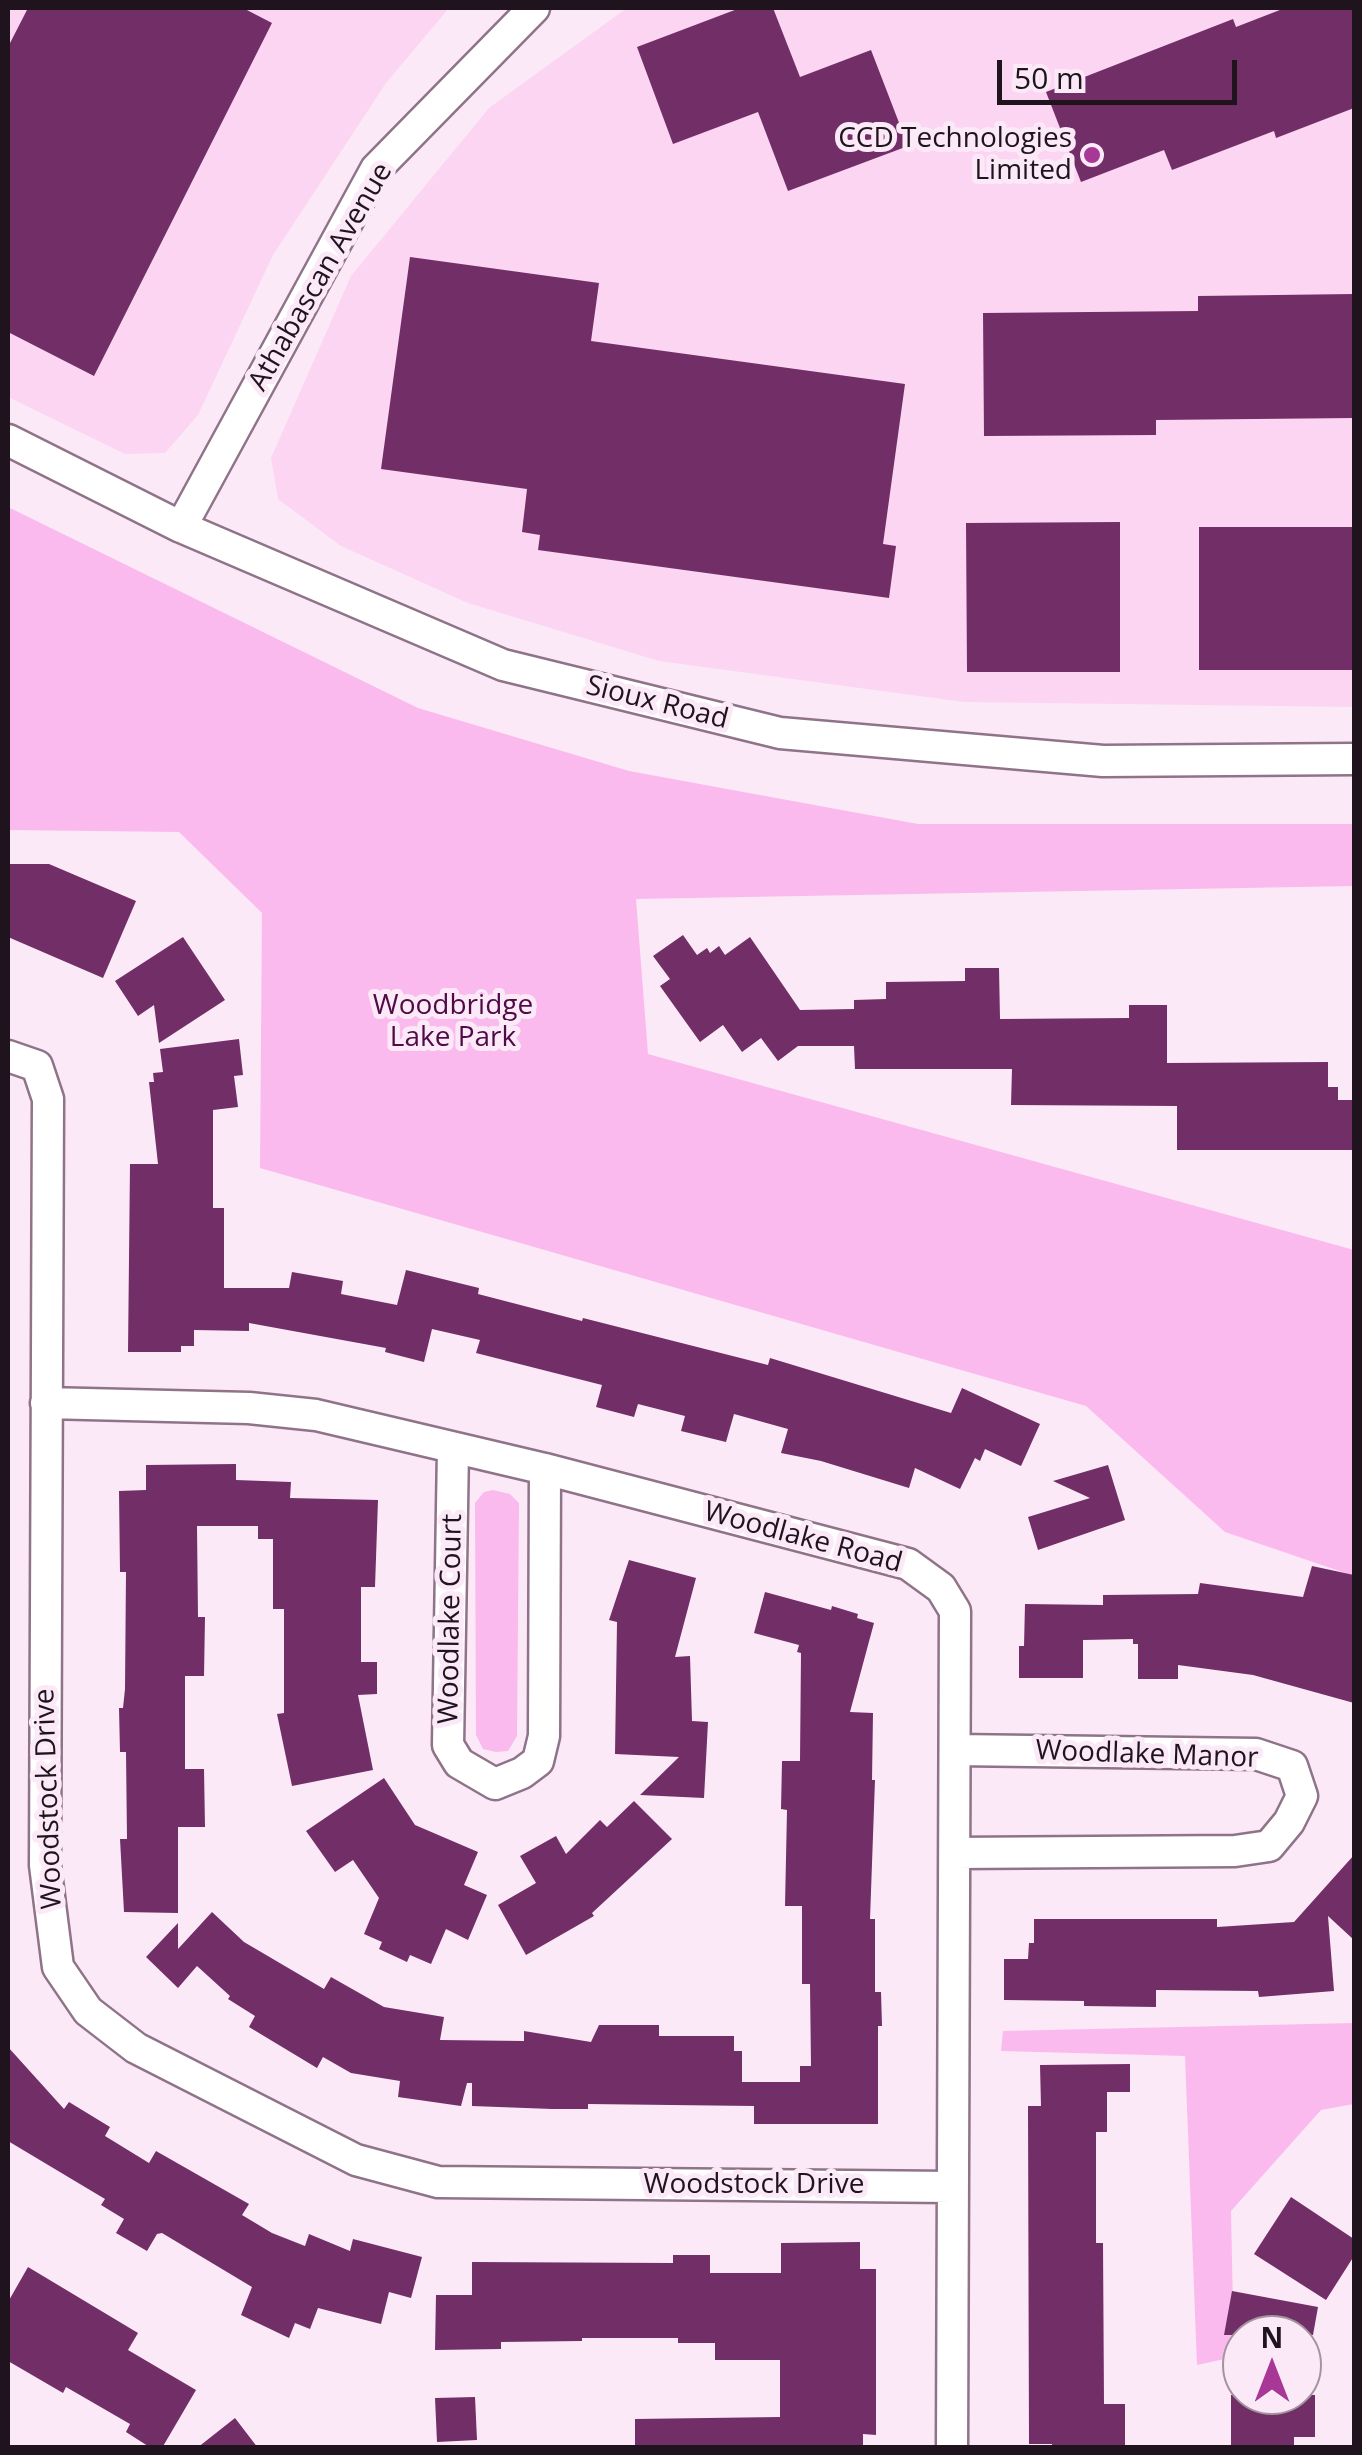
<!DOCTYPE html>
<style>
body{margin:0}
#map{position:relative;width:1362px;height:2455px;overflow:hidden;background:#fce9f7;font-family:"Open Sans",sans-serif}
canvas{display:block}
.frame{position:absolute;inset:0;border:10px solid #1f141d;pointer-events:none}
.north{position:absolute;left:1222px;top:2315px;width:100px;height:100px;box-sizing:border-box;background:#fce9f7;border:2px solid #a494a0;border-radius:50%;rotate:0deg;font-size:28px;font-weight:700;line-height:40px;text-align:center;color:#1f141d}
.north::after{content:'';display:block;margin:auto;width:35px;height:45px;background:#a73896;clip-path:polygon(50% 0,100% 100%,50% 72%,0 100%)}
.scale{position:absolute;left:997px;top:60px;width:240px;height:45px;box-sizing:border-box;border:5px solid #1f141d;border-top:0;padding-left:12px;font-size:30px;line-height:35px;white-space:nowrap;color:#1f141d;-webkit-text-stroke:8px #fce9f7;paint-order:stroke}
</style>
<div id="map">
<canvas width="1362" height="2455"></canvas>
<div class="frame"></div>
<div class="north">N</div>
<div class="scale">50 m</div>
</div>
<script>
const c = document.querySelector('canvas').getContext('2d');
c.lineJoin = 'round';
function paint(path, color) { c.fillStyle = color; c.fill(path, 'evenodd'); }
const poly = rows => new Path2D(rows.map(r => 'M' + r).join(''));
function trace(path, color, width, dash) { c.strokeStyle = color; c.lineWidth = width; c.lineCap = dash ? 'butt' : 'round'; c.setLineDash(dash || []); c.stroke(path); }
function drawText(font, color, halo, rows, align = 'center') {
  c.font = font + ' "Open Sans",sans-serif'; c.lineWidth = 10; c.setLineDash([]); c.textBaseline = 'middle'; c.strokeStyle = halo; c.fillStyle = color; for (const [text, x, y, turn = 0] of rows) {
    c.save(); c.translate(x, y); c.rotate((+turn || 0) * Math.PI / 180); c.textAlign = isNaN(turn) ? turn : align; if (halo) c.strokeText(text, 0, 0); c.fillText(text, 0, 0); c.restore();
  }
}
paint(poly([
 [8,8,449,8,386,83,273,255,198,415,165,453,125,454,8,397],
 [627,8,1354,8,1354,707,964,702,659,661,468,603,341,546,278,499,271,458,351,276,489,108]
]), '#fbd5f2');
paint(poly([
 [8,507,418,708,629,771,918,824,1354,824,1354,886,636,899,648,1054,1354,1250,1354,1576,1225,1532,1086,1406,260,1168,262,913,179,832,8,830],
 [493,1490,510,1494,519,1503,517,1736,508,1751,496,1752,483,1749,476,1735,475,1503,484,1492],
 [1354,2023,1354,2104,1321,2110,1231,2211,1234,2357,1197,2365,1185,2056,1001,2051,1003,2031]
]), '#fbbaed');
paint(poly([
 [28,8,243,8,272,23,94,376,8,332,8,47],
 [740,8,773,8,800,77,871,50,908,146,788,191,758,112,673,144,637,47],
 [1285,8,1354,8,1354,108,1276,138,1274,131,1172,170,1164,150,1081,182,1046,92,1233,19,1236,27],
 [410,257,599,283,591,341,905,384,883,544,896,546,889,598,538,550,540,535,522,532,527,489,381,469],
 [1354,294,1354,418,1156,420,1156,435,984,436,983,313,1198,311,1198,296],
 [1120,522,1120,672,967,672,966,523],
 [1199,527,1354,527,1354,670,1199,670],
 [8,864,49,864,136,901,103,978,8,937],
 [683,935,697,955,707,948,710,953,719,946,725,955,750,937,800,1010,854,1009,854,1000,886,999,886,982,965,981,965,968,999,968,1000,1019,1129,1018,1129,1005,1167,1005,1167,1063,1328,1062,1328,1087,1338,1087,1338,1100,1354,1100,1354,1150,1177,1150,1177,1106,1011,1105,1012,1069,855,1069,854,1046,798,1046,778,1061,761,1038,742,1052,723,1025,700,1042,660,986,670,979,653,956],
 [183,937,225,1000,159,1043,154,1005,138,1016,115,981],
 [239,1039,243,1075,234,1076,238,1107,213,1110,213,1208,224,1208,224,1288,289,1288,292,1272,343,1281,341,1294,397,1305,406,1270,479,1288,478,1294,582,1321,583,1318,768,1365,770,1358,951,1413,962,1388,1040,1424,1021,1466,985,1449,980,1461,975,1458,960,1489,915,1468,909,1488,821,1461,781,1453,788,1429,734,1414,726,1442,681,1431,685,1416,638,1404,634,1417,596,1407,602,1385,476,1353,480,1340,432,1329,424,1362,385,1352,386,1348,249,1323,249,1331,194,1330,194,1346,181,1346,181,1352,128,1352,130,1164,158,1164,149,1082,154,1082,153,1073,163,1072,160,1049],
 [236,1464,236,1480,291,1482,290,1498,378,1500,375,1587,361,1587,361,1662,377,1662,377,1694,358,1695,373,1770,292,1786,277,1714,284,1713,284,1609,273,1609,273,1539,258,1539,258,1526,197,1526,198,1617,205,1617,204,1676,185,1676,185,1769,204,1769,205,1827,178,1827,178,1913,124,1912,120,1839,127,1839,126,1752,120,1752,119,1708,123,1708,125,1689,126,1572,120,1572,119,1491,146,1490,146,1465],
 [1108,1465,1125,1520,1038,1550,1028,1517,1090,1498,1053,1481],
 [629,1560,696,1578,675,1657,690,1656,692,1721,708,1722,704,1798,640,1795,679,1757,615,1754,617,1622,609,1620],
 [1312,1566,1354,1575,1354,1703,1253,1675,1178,1665,1178,1679,1138,1679,1138,1644,1133,1644,1133,1639,1083,1640,1083,1678,1019,1678,1019,1646,1024,1646,1025,1604,1103,1605,1103,1595,1198,1594,1200,1583,1303,1597],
 [765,1592,831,1610,832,1606,858,1614,857,1618,874,1623,850,1712,873,1713,872,1780,875,1780,870,1919,875,1919,875,1992,881,1992,882,2026,878,2026,878,2124,754,2124,754,2106,588,2104,588,2109,552,2109,472,2106,472,2083,467,2083,461,2106,398,2097,400,2081,351,2073,323,2057,317,2068,249,2027,255,2016,228,1999,230,1996,197,1966,178,1988,146,1957,178,1923,178,1949,212,1912,244,1942,324,1989,331,1977,384,2007,444,2017,440,2040,524,2041,524,2031,591,2042,599,2025,659,2025,659,2036,734,2036,734,2051,742,2051,742,2082,800,2082,800,2066,811,2066,810,1984,802,1984,802,1906,785,1906,787,1810,781,1809,782,1761,800,1761,801,1653,797,1652,799,1645,754,1633],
 [384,1778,415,1825,478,1852,464,1885,487,1895,468,1940,446,1929,431,1964,410,1955,407,1962,379,1949,382,1942,364,1934,379,1898,353,1860,335,1872,306,1831],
 [634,1801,672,1839,592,1913,594,1916,526,1955,498,1905,536,1883,520,1856,556,1836,566,1854,600,1820,607,1827],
 [1354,1855,1354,1940,1328,1916,1334,1991,1259,1997,1258,1991,1156,1990,1156,2007,1084,2006,1084,2001,1004,2000,1004,1959,1028,1959,1029,1943,1034,1943,1034,1919,1217,1919,1217,1927,1294,1922],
 [8,2047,64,2109,69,2102,110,2127,105,2136,149,2163,156,2151,249,2204,242,2215,272,2233,305,2246,309,2234,350,2251,353,2239,422,2257,411,2298,389,2292,381,2324,318,2308,310,2329,295,2323,289,2338,241,2315,252,2287,162,2233,157,2234,147,2251,116,2233,124,2219,101,2205,105,2199,8,2141],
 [1130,2064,1130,2092,1107,2092,1107,2132,1096,2132,1096,2243,1103,2243,1104,2404,1125,2404,1125,2448,1052,2448,1052,2444,1029,2444,1028,2106,1041,2106,1040,2065],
 [1291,2197,1354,2239,1354,2256,1326,2300,1254,2254],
 [860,2242,860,2269,876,2269,876,2435,863,2434,863,2448,635,2448,635,2419,780,2417,780,2360,715,2360,715,2343,678,2343,678,2338,582,2338,582,2341,501,2342,501,2349,435,2350,436,2295,472,2295,472,2262,673,2263,673,2255,710,2255,710,2273,781,2273,781,2243],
 [28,2267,138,2333,128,2350,196,2390,162,2448,151,2448,126,2432,130,2424,66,2387,63,2393,8,2361,8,2302],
 [1232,2291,1318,2307,1313,2335,1224,2335],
 [1231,2395,1315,2395,1315,2437,1294,2437,1294,2448,1231,2448],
 [475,2397,477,2440,437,2442,435,2398],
 [235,2418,258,2448,197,2448]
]), '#722e67');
const street = poly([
 [8,440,181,527,503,665,780,733,1103,761,1354,759],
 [181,527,376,169,534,8],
 [8,1056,37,1066,48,1099,45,1865,58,1967,88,2011,136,2048,356,2160,438,2182,951,2187],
 [46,1403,249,1408,316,1415,545,1469,908,1564,941,1588,955,1611,952,2448],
 [453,1449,448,1745,459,1763,495,1784,522,1773,538,1761,544,1736,545,1469],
 [956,1750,1256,1754,1292,1766,1302,1796,1289,1822,1269,1846,1235,1851,956,1853]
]);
trace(street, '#8f7389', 35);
trace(street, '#fff', 30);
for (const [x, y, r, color] of [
 [1092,155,10,"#a73896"]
]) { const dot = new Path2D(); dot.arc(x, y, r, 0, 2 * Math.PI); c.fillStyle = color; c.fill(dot); trace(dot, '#fce9f7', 4); }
drawText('28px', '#1f141d', '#fce9f7', [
 ["CCD Technologies",1072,139],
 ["Limited",1072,171]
], 'right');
drawText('28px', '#1f141d', '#fce9f7', [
 ["Athabascan Avenue",321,277,-60],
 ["Sioux Road",657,703,14],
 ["Woodlake Road",803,1538,15],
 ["Woodlake Court",451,1619,-89],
 ["Woodlake Manor",1147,1755,2],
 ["Woodstock Drive",49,1799,-92],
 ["Woodstock Drive",754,2185]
]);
drawText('28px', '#500b47', '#fce9f7', [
 ["Woodbridge",453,1006],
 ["Lake Park",453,1038]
]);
</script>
